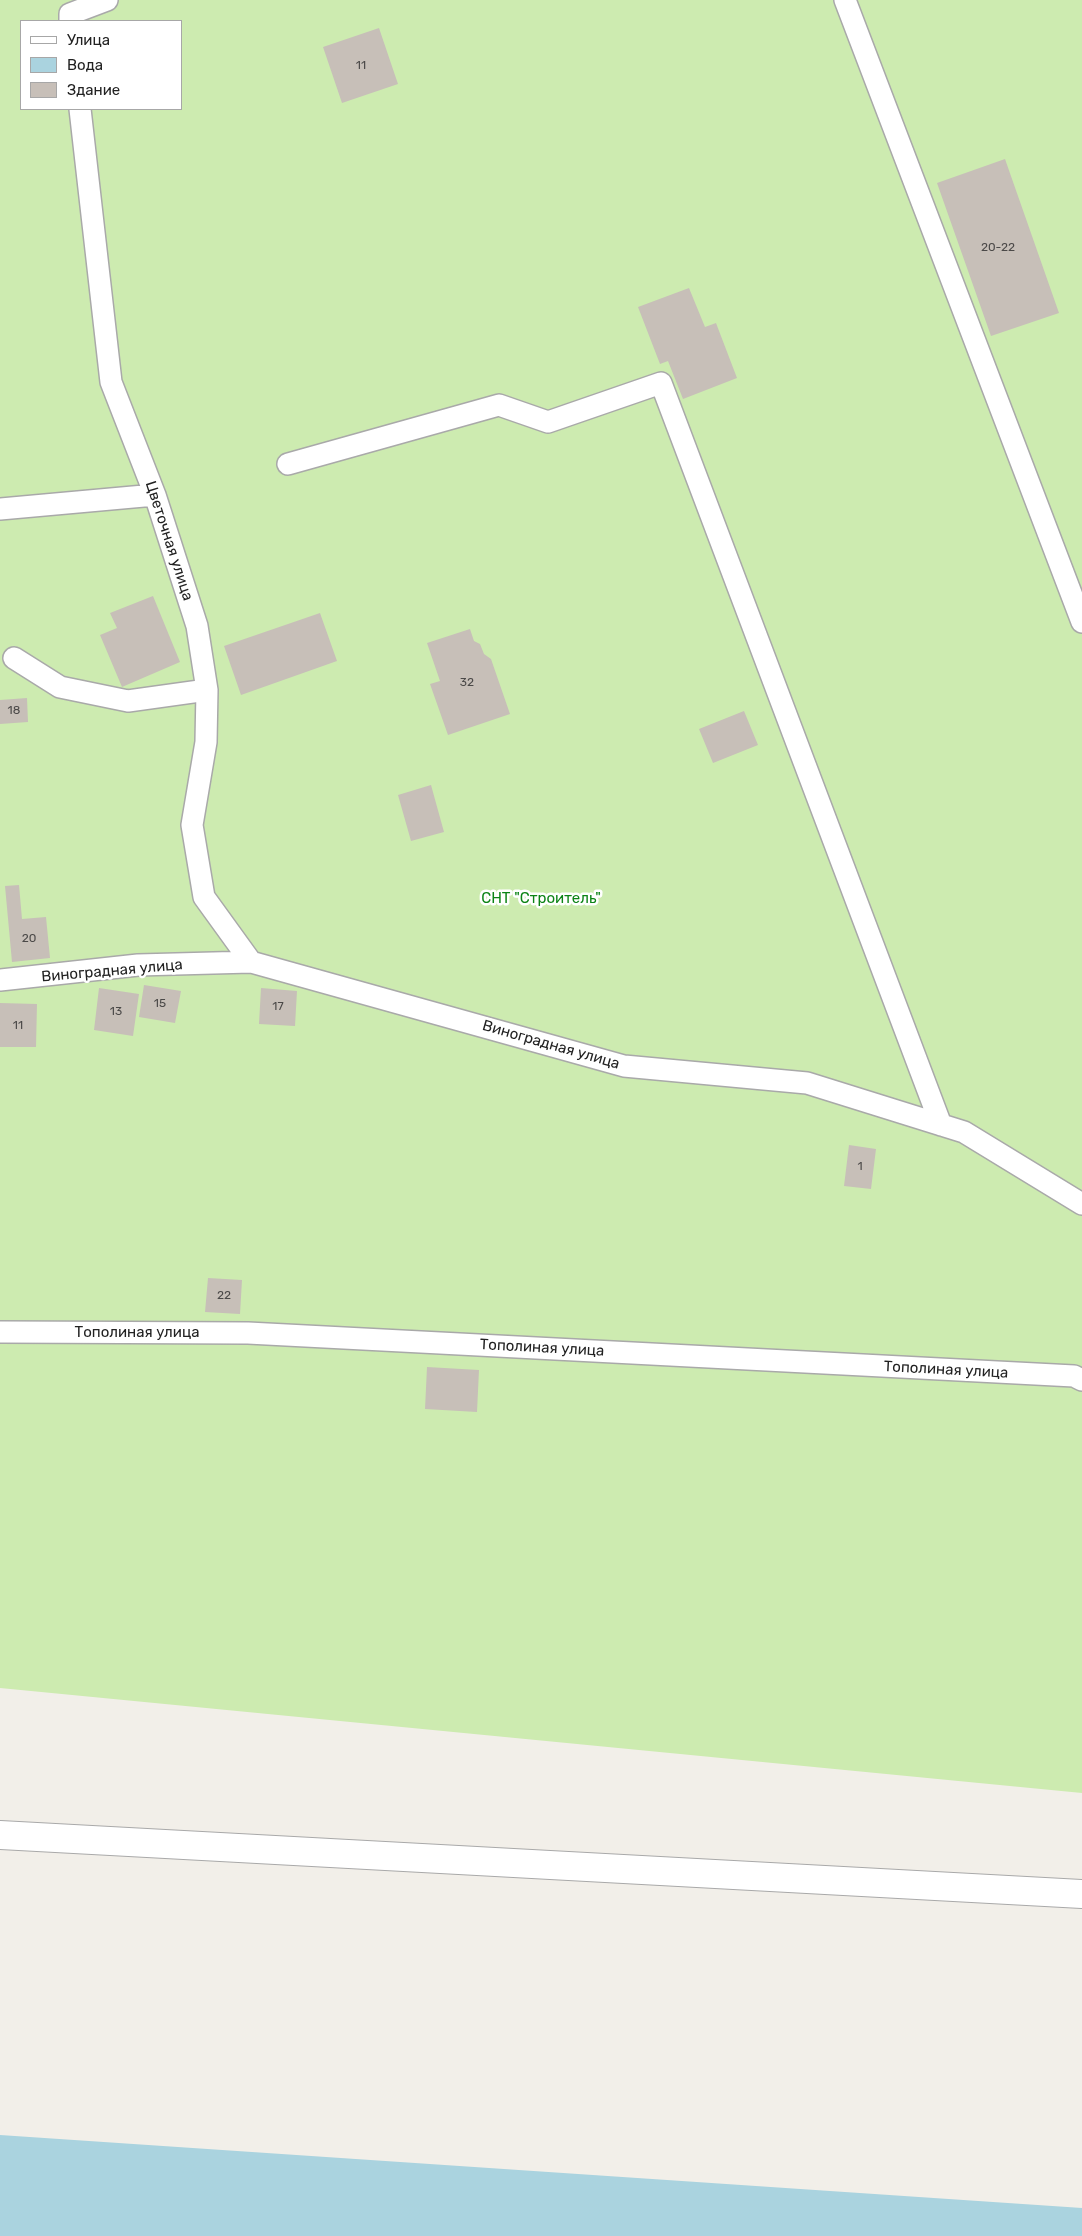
<!DOCTYPE html>
<meta charset="utf-8">
<style>
body{margin:0}
#map{position:relative;width:1082px;height:2236px;overflow:hidden;background:#f2efe9;font-family:Rubik,sans-serif}
canvas{display:block}
.legend{position:absolute;left:20px;top:20px;width:162px;height:90px;box-sizing:border-box;background:#fff;border:1px solid #a7a7a7;margin:0;padding:6px 9px;list-style:none;font-size:15px;color:#222}
.legend li{display:flex;align-items:center;gap:10px;height:25px}
.legend b{width:25px;border:1px solid #a7a7a7}
</style>
<div id="map">
<canvas width="1082" height="2236"></canvas>
<ul class="legend">
<li><b style="height:6px;background:#fff"></b>Улица</li>
<li><b style="height:14px;background:#aad3df"></b>Вода</li>
<li><b style="height:14px;background:#c7bfb8"></b>Здание</li>
</ul>
</div>
<script>
const c = document.querySelector('canvas').getContext('2d');
c.lineJoin = 'round';
function paint(path, color) { c.fillStyle = color; c.fill(path, 'evenodd'); }
const poly = rows => new Path2D(rows.map(r => 'M' + r).join(''));
function trace(path, color, width, dash) { c.strokeStyle = color; c.lineWidth = width; c.lineCap = dash ? 'butt' : 'round'; c.setLineDash(dash || []); c.stroke(path); }
function drawText(font, color, halo, rows, align = 'center') {
  c.font = font + ' Rubik,sans-serif'; c.lineWidth = 5; c.setLineDash([]); c.textBaseline = 'middle'; c.strokeStyle = halo; c.fillStyle = color; for (const [text, x, y, turn = 0] of rows) {
    c.save(); c.translate(x, y); c.rotate((+turn || 0) * Math.PI / 180); c.textAlign = isNaN(turn) ? turn : align; if (halo) c.strokeText(text, 0, 0); c.fillText(text, 0, 0); c.restore();
  }
}
paint(poly([
 [0,0,1082,0,1082,1793,0,1688],
 [21,21,181,21,181,109,21,109]
]), '#cdebb0');
paint(poly([
 [0,2135,1082,2208,1082,2236,0,2236]
]), '#aad3df');
paint(poly([
 [379,28,398,84,342,103,323,47],
 [1005,159,1059,313,991,336,937,183],
 [689,288,705,327,716,323,737,378,683,399,668,361,660,364,638,307],
 [153,596,180,662,122,687,100,635,117,628,110,613],
 [320,613,337,661,241,695,224,646],
 [470,629,474,641,480,644,484,654,491,659,510,714,448,735,430,684,440,681,427,643],
 [27,698,28,722,0,724,0,700],
 [744,711,758,745,713,763,699,729],
 [431,785,444,832,411,841,398,795],
 [19,885,22,919,46,917,50,958,12,962,5,886],
 [144,985,181,991,175,1023,139,1017],
 [99,988,139,994,133,1036,94,1030],
 [261,988,297,991,295,1026,259,1024],
 [0,1003,37,1004,36,1047,0,1047],
 [849,1145,876,1149,871,1189,844,1186],
 [208,1278,242,1280,240,1314,205,1312],
 [427,1367,479,1370,477,1412,425,1409]
]), '#c7bfb8');
const lane = poly([
 [845,0,1082,622],
 [70,21,70,14,107,0],
 [80,109,111,382,155,495,197,626,207,690,206,742,192,825,204,897,251,962],
 [288,464,499,405,548,422,661,383,941,1125],
 [0,509,155,495],
 [14,658,60,687,128,701,207,690],
 [0,980,138,965,251,962,624,1066,807,1083,964,1132,1082,1204],
 [0,1332,248,1333,1074,1376,1082,1380]
]);
const street = poly([
 [0,1835,1082,1894]
]);
trace(lane, '#a9a9a9', 24);
trace(street, '#a9a9a9', 30);
trace(lane, '#fff', 21);
trace(street, '#fff', 28);
drawText('12px', '#4b4948', null, [
 ["11",361,66],
 ["20-22",998,248],
 ["32",467,683],
 ["18",14,711],
 ["20",29,939],
 ["15",160,1004],
 ["17",278,1007],
 ["13",116,1012],
 ["11",18,1026],
 ["1",860,1167],
 ["22",224,1296]
]);
drawText('15px', '#222', '#fff', [
 ["Цветочная улица",169,541,72],
 ["Виноградная улица",112,971,-5],
 ["Виноградная улица",551,1045,16],
 ["Тополиная улица",137,1333],
 ["Тополиная улица",542,1348,3],
 ["Тополиная улица",946,1370,3]
]);
drawText('15px', '#0c8416', '#fff', [
 ["СНТ \"Строитель\"",541,899]
]);
</script>
